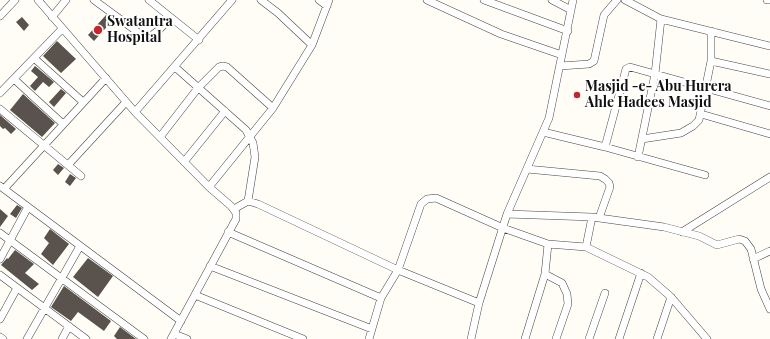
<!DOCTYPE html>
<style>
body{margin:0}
canvas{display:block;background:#fffdf5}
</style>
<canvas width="770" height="339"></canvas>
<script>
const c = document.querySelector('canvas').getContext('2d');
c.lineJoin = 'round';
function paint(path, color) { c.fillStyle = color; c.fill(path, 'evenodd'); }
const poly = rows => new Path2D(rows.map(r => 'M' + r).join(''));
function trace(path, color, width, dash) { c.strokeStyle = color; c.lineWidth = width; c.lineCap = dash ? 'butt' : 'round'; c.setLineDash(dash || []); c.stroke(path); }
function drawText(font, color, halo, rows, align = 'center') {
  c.font = font + ' "Playfair Display",serif'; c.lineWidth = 4; c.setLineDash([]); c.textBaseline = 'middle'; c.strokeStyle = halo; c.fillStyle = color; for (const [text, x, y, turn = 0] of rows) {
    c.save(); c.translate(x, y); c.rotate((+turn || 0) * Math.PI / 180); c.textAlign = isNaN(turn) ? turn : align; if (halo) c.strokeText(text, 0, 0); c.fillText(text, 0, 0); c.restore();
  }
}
paint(poly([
 [106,15,113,20,94,41,88,35],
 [22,17,29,25,24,31,16,22],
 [57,41,76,59,61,73,43,56],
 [35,66,54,82,49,87,43,82,35,91,30,86,38,77,31,71],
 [61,89,66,93,54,107,49,102],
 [23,94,55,123,42,137,10,110],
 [0,115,16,129,11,134,5,128,3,129,0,126],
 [58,164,64,168,58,175,53,170],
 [70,174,76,178,70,186,65,182],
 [17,205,22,208,16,218,10,214],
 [0,209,8,216,0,227],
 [50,229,69,244,53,265,41,254,49,243,44,238],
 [15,250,34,264,25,273,39,284,32,290,1,265,7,258,8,259],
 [88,258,113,276,98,297,73,277],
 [64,286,111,321,104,331,78,312,71,321,51,307],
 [120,327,136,339,117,339,114,336]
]), '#5a524d');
const minor = poly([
 [38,0,135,112,209,187,231,206,236,213,236,219,171,339],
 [94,0,143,36,152,35,159,30,170,18],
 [149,0,199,40],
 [261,0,278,13,312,45],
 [319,0,327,6],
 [427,0,501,34,562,55],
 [484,0,568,31],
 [552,0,571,10],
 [625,0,661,19,770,46],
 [767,0,770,0],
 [0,16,15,0],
 [52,17,66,0],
 [711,31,711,61,770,74],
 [34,58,83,102],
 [560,66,589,64,594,61,604,15,617,0],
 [175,67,246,130,253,143,255,157,248,201],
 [14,79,63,124],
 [0,93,62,29],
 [0,109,81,176],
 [135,112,232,0],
 [701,114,770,134],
 [543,132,605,147,705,175],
 [160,137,198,88,219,67,223,66,227,67,273,108],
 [642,139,681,133,693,126,699,120,711,61],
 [605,147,626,69,630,67,770,106],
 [638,157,655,74,661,19],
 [184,162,225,111],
 [68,165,126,102],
 [527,169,600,176,605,179,609,183,610,187,599,218],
 [0,186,181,321],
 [209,187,273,108,312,45,329,0],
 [4,189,106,78],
 [234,209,248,201,258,204,398,270,479,303],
 [507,214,592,217,664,227,699,236,717,245,739,239,745,241,751,249,761,289,770,309],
 [592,217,586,247,648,277,671,297,707,339],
 [228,232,381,298,398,270,421,204,427,199,436,198,503,228,548,244,545,274,525,339],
 [682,232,770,177],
 [0,233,144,339],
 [548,244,586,247],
 [0,259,28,207],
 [753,259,770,251],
 [210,266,372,329],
 [545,274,562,283,567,294,568,304,556,339],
 [0,275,86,339],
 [195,295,303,339],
 [0,319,17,288],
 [174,334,187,339],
 [0,337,3,339],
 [27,339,80,246],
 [62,339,69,326],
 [369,339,381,298],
 [471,339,479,303,507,214,549,118,573,0],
 [589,339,605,293],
 [619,339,641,273],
 [657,339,671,297]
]);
trace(minor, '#444', 8);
trace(minor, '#fff', 7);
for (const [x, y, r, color] of [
 [98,30,5,"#c4262e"],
 [577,95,4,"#c4262e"]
]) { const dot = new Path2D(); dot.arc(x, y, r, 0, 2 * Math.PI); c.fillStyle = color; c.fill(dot); trace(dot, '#fff', 1.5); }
drawText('bold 14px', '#111', '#fff', [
 ["Swatantra",107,22],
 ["Hospital",107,38],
 ["Masjid -e- Abu Hurera",585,87],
 ["Ahle Hadees Masjid",585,103]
], 'left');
</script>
